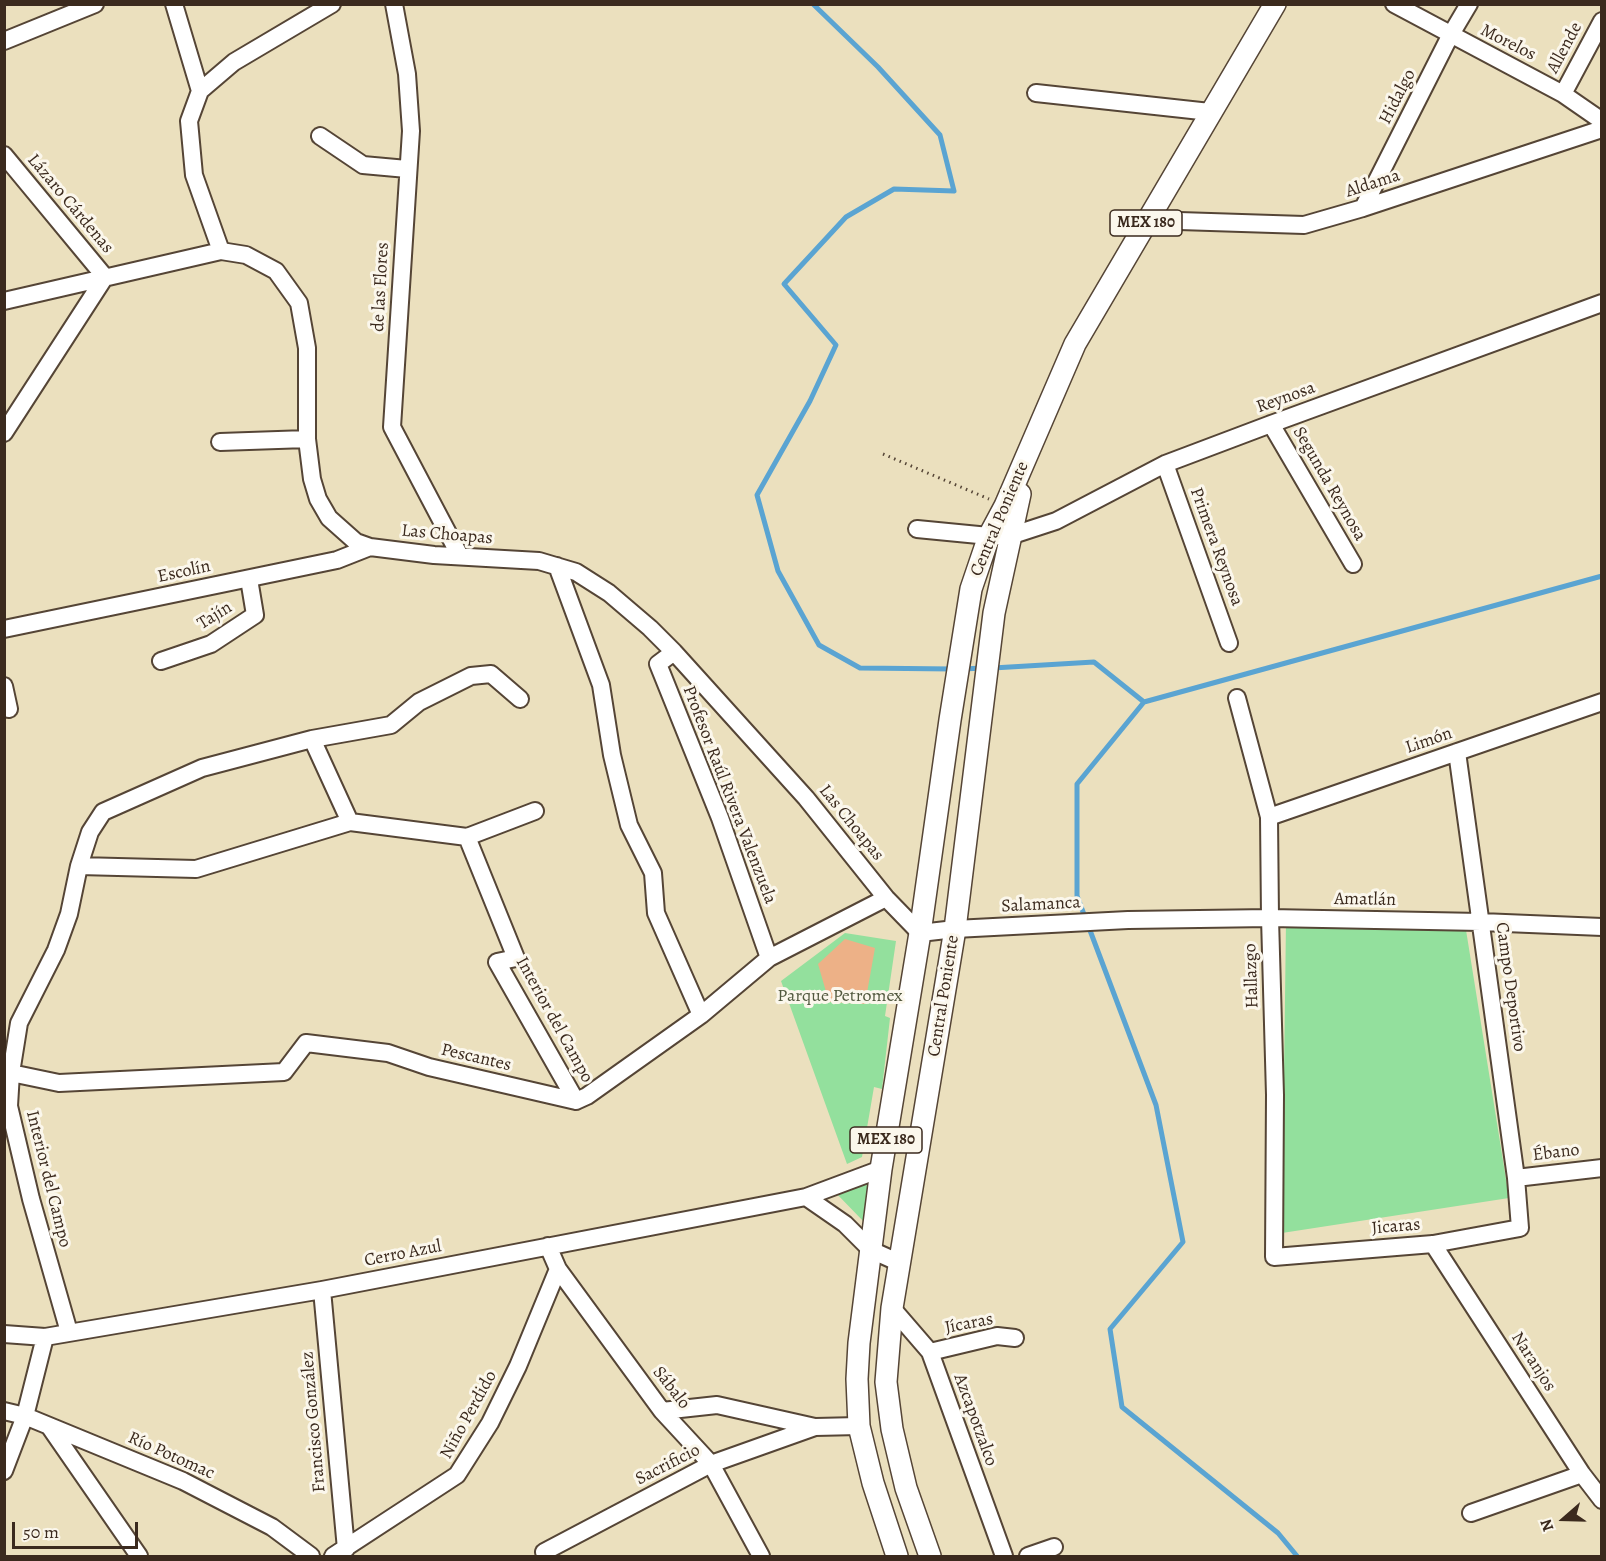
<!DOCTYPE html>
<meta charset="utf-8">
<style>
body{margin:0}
#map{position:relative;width:1606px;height:1561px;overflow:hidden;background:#ebe0be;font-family:Alegreya,serif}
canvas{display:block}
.frame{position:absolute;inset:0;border:6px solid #3b2a1e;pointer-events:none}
.north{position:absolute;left:1534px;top:1489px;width:60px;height:60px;-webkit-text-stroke:4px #fbf7ec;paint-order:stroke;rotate:250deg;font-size:16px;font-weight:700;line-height:24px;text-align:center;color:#3b2a1e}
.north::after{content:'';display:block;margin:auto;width:21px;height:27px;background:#3b2a1e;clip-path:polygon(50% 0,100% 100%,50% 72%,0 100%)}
.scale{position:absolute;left:12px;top:1522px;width:126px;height:27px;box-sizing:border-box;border:3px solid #3b2a1e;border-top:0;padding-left:8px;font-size:18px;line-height:21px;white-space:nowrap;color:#3b2a1e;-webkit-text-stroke:4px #fbf7ec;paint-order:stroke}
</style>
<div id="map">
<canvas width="1606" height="1561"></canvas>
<div class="frame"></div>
<div class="north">N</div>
<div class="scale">50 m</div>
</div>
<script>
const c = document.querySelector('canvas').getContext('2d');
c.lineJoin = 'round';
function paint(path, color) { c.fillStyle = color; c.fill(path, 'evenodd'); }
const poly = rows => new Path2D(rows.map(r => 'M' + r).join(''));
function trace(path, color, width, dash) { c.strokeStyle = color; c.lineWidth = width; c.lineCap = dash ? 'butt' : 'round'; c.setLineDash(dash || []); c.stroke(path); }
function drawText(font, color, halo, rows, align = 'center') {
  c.font = font + ' Alegreya,serif'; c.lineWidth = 6; c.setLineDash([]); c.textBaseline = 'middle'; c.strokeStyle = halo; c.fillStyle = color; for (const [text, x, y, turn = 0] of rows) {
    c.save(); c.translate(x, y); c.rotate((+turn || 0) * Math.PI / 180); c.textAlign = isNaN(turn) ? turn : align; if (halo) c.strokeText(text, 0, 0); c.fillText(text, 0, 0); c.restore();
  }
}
paint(poly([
 [1286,921,1466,930,1509,1198,1282,1233],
 [845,933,896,941,885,1016,890,1018,882,1089,874,1087,862,1157,847,1164,781,981],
 [871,1180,864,1222,834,1191]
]), '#93e09d');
trace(poly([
 [813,4,878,67,940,135,954,191,894,189,846,217,784,284,836,345,810,401,757,495,778,571,819,645,860,668,953,669],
 [993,668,1094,662,1144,702],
 [963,669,983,668],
 [1297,1556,1278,1533,1122,1407,1110,1329,1183,1242,1156,1105,1077,896,1077,784,1144,702,1602,576]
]), '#5aa4d2', 5);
paint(poly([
 [845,939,875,948,865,1004,829,1002,818,964]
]), '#edb187');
const minor = poly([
 [174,4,200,91],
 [394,4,407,74,411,131,392,427,460,556],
 [1394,4,1563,94,1602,121],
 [4,41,95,4],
 [1036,93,1210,112],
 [1563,94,1602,21],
 [320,136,363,165,407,169],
 [4,155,105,277,4,433],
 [1363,208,1450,36,1469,4],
 [1148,220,1304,225,1363,208,1602,129],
 [221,251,194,175,189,121,200,91,234,62,332,4],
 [4,301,221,251,246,255,276,271,299,303,307,348,307,439,312,479,318,499,329,518,356,542,370,547,434,555,539,561,576,572,609,593,650,628,674,652,806,798,886,898,920,933,955,929,1128,920,1270,918,1481,922,1602,927],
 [1271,424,1353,564],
 [220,442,307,439],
 [1165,464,1229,643],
 [917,529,989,536,1010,536,1056,521,1165,464,1271,424,1602,303],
 [557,566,601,685,612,755,629,825,653,873,656,913,701,1015],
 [4,629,337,560,370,547],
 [674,652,658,664,720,818,769,958],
 [161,661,211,644,255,615,249,579],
 [4,686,9,709],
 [1237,698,1269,817,1270,918,1275,1095,1274,1257,1433,1244,1520,1228,1516,1178,1457,752],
 [312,739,350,822],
 [1269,817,1602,702],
 [467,837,516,958,497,962,576,1101],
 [79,866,196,869,350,822,467,837,535,811],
 [11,1073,59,1083,284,1072,306,1043,388,1053,429,1067,576,1101,587,1096,701,1015,769,958,886,898],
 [1516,1178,1602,1168],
 [806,1197,845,1224,871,1250,900,1263],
 [1433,1244,1582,1474,1602,1500],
 [548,1246,558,1269,662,1411,711,1464,761,1556],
 [322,1290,346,1549],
 [892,1308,930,1352,1004,1556],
 [69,1332,31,1199,9,1106,11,1073,19,1023,56,950,69,914,79,866,90,832,103,812,202,768,312,739,391,725,419,702,471,676,491,674,520,699],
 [4,1334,45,1337,322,1290,806,1197,881,1169],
 [930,1352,997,1336,1015,1338],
 [4,1411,25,1416,183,1481,272,1527,311,1556],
 [662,1411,717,1405,815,1427],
 [49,1426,139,1556],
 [4,1471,25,1416,45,1337],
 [1471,1513,1582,1474],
 [333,1556,457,1475,490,1423,518,1366,558,1269],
 [546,1556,544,1552,711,1464,815,1427,859,1426],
 [1028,1556,1054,1547]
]);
const major = poly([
 [897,1556,873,1483,859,1426,857,1379,859,1343,881,1169,920,933,950,720,971,589,989,536,1005,506,1075,344,1275,4],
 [930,1556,906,1488,892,1429,886,1382,892,1308,955,929,994,613,1020,494]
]);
trace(minor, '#554536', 20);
trace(major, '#554536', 24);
trace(poly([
 [883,454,989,499]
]), '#554536', 3, [1.5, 4.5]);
trace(minor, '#fff', 16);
trace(major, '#fff', 21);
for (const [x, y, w] of [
 [1146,223,72],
 [886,1140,72]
]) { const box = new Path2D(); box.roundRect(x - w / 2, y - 13, w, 26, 4.5); c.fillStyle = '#fbf7ec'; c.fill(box); trace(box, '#3b2a1e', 1.5); }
drawText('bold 16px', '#3b2a1e', null, [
 ["MEX 180",1146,223],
 ["MEX 180",886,1140]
]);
drawText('18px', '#3b2a1e', '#fbf7ec', [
 ["Morelos",1508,43,27],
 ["Allende",1565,48,-62],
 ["Hidalgo",1398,97,-63],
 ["Aldama",1373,184,-18],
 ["Lázaro Cárdenas",70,204,50],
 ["de las Flores",381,287,-87],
 ["Reynosa",1286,398,-20],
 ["Segunda Reynosa",1329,484,60],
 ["Central Poniente",1000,519,-67],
 ["Las Choapas",447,535,5],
 ["Primera Reynosa",1216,547,70],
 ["Escolín",184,572,-12],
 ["Tajín",215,616,-32],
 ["Limón",1429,741,-19],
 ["Profesor Raúl Rivera Valenzuela",729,795,69],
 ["Las Choapas",851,823,51],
 ["Amatlán",1365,900,1],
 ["Salamanca",1041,905,-3],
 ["Hallazgo",1252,976,-92],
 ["Campo Deportivo",1510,987,82],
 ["Central Poniente",944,996,-81],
 ["Interior del Campo",554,1020,61],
 ["Pescantes",476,1058,13],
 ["Ébano",1556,1153,-7],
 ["Interior del Campo",48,1179,76],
 ["Jicaras",1396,1227,-5],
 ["Cerro Azul",403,1254,-11],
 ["Jícaras",969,1324,-11],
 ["Naranjos",1533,1362,57],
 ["Sábalo",671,1388,52],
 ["Niño Perdido",469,1415,-61],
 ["Azcapotzalco",975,1420,70],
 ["Francisco González",314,1422,-95],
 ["Río Potomac",171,1456,24],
 ["Sacrificio",668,1465,-27]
]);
drawText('18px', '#51583e', '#fbf7ec', [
 ["Parque Petromex",840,997]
]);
</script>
